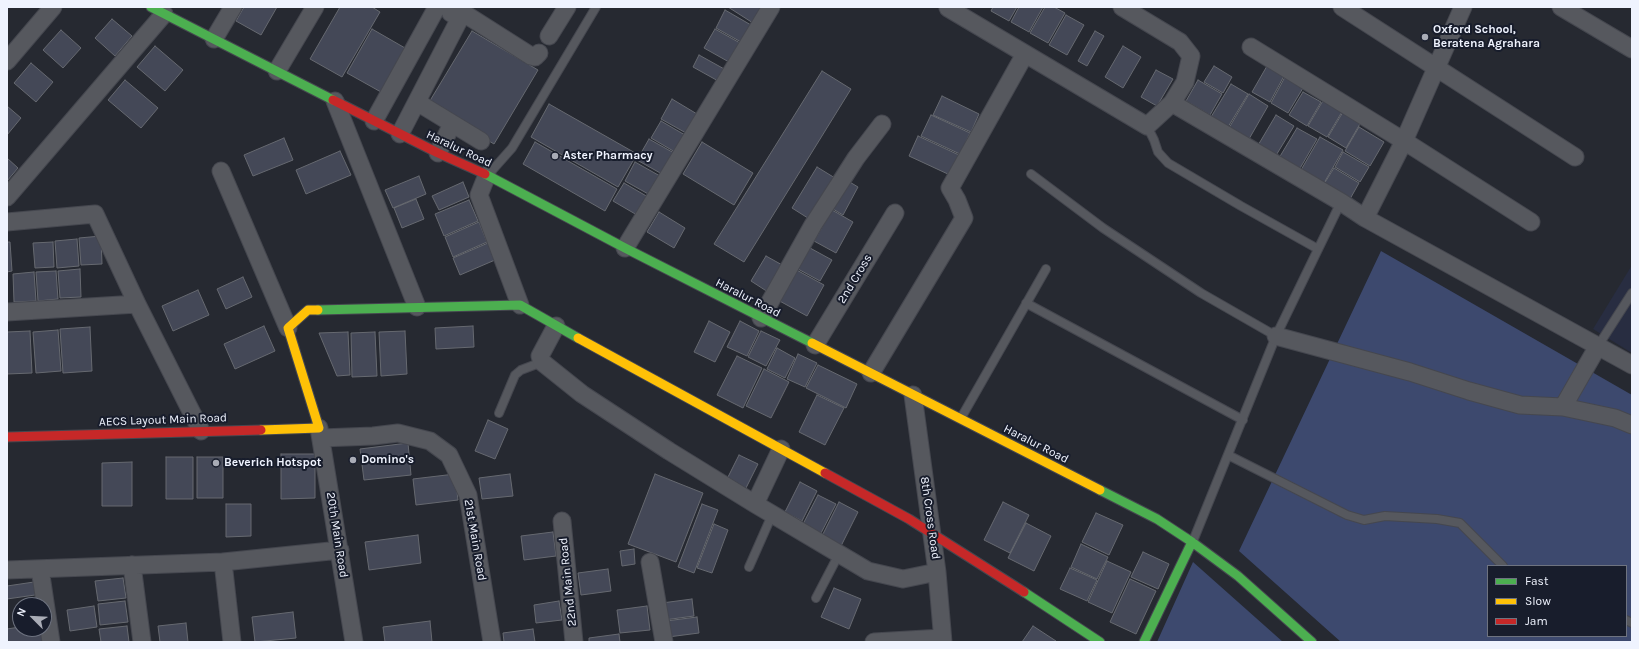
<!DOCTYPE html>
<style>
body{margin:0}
#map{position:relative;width:1639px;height:649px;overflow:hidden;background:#262931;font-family:Karla,sans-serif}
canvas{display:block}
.frame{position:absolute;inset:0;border:8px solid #eff3fe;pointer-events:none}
.legend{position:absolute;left:1487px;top:565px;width:140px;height:72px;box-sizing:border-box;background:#181d2c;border:1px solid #6e7380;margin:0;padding:5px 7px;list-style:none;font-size:12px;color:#eff3fe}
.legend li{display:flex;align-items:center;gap:8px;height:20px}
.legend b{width:20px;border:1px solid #6e7380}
.north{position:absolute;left:12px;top:597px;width:40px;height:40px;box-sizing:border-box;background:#181d2c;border:1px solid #6e7380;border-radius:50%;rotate:294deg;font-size:11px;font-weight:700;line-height:16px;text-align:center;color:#eff3fe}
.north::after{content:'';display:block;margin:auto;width:14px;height:18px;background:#a9acb6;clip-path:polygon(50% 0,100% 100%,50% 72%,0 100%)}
</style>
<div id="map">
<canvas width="1639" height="649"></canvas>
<div class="frame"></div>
<ul class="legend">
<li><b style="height:5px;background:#4caf50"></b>Fast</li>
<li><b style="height:5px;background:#ffc107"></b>Slow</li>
<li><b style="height:5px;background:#c62828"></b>Jam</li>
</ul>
<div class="north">N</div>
</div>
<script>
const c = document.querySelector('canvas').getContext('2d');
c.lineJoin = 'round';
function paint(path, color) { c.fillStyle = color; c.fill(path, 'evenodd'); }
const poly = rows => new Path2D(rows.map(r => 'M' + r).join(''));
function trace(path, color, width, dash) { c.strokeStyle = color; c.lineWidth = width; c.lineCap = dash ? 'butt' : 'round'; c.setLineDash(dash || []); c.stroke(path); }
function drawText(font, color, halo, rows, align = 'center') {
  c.font = font + ' Karla,sans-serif'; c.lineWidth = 4; c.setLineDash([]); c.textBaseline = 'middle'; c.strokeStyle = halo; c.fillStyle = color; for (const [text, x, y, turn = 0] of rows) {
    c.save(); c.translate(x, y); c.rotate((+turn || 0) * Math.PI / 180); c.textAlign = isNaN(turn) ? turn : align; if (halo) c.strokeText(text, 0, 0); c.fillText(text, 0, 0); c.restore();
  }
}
paint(poly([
 [1632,265,1632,353,1593,329]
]), '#282d41');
paint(poly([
 [1381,251,1632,395,1632,642,1341,642,1239,551],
 [1488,566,1626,566,1626,636,1488,636],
 [1193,562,1283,642,1157,642]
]), '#3d496e');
const building = poly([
 [244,7,277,7,261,35,236,21,244,7],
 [340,7,372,7,380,12,342,77,310,59,340,7],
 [728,7,762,7,753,23,728,7],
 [993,7,1017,7,1009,21,991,11,993,7],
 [1019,7,1043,7,1029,32,1011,22,1019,7],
 [1045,7,1054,7,1065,13,1048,43,1030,33,1045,7],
 [725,10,751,25,741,42,716,28,725,10],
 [1066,15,1084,25,1067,55,1049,45,1066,15],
 [112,19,132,36,115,56,95,38,112,19],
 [372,29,405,48,381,92,347,73,372,29],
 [715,29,740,43,729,62,704,48,715,29],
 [61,30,81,48,63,68,43,50,61,30],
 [472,31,538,70,494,144,428,104,472,31],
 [1095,31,1104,36,1087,66,1078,61,1095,31],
 [155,46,183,70,165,91,137,67,155,46],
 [1123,46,1141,57,1123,88,1105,77,1123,46],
 [699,55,726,70,720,82,693,67,699,55],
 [31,63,53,82,36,102,14,83,31,63],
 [1214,66,1232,77,1223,93,1204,82,1214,66],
 [1267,66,1284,76,1270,102,1252,92,1267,66],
 [1156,70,1173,79,1157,106,1141,97,1156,70],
 [822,71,851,89,744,262,714,244,822,71],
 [1285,77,1303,88,1288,113,1271,103,1285,77],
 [125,80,158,108,141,128,108,100,125,80],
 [1198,80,1222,94,1210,115,1186,101,1198,80],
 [1231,84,1248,94,1228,127,1211,117,1231,84],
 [1303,92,1321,102,1307,126,1289,115,1303,92],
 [1249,94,1268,106,1249,139,1229,128,1249,94],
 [942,96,979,114,971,132,933,115,942,96],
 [672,99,697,114,686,133,661,119,672,99],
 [1324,99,1343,110,1327,137,1308,126,1324,99],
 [549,104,637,154,618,187,531,137,549,104],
 [7,106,21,118,7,135,7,106],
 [1343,112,1361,122,1346,148,1328,137,1343,112],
 [931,115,970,133,960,154,921,136,931,115],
 [1276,115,1294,126,1275,157,1257,147,1276,115],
 [661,121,685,135,675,152,651,138,661,121],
 [1359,127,1384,142,1370,166,1345,151,1359,127],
 [1297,128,1317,139,1299,170,1279,158,1297,128],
 [918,136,959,155,950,175,909,156,918,136],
 [1320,137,1343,150,1324,183,1301,170,1320,137],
 [284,138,293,160,253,176,244,155,284,138],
 [649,139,674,153,662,174,637,160,649,139],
 [535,142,617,189,605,211,523,164,535,142],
 [702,142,753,173,734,205,683,174,702,142],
 [340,151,351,175,306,194,296,170,340,151],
 [1343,152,1369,167,1360,182,1335,167,1343,152],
 [7,158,18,168,7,181,7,158],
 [635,162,660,176,650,195,625,181,635,162],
 [817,167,835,178,811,220,792,208,817,167],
 [1334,168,1359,183,1350,199,1324,184,1334,168],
 [419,176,426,194,393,208,385,190,419,176],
 [848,181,858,187,843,215,833,209,848,181],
 [463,182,469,197,439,210,432,196,463,182],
 [624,183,648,197,637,215,613,201,624,183],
 [416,199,424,219,402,228,394,208,416,199],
 [469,200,478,221,444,236,435,214,469,200],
 [832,210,853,222,836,253,814,241,832,210],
 [659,212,685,228,674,248,647,232,659,212],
 [479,222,487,242,453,257,445,237,479,222],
 [101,236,102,264,81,265,79,238,101,236],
 [77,239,79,266,57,268,55,241,77,239],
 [7,242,10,242,12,271,7,272,7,242],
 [53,242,54,267,35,268,33,243,53,242],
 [488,243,495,260,460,275,453,258,488,243],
 [810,248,832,260,820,281,798,269,810,248],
 [766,256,784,266,768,292,751,281,766,256],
 [793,268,824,285,807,316,776,299,793,268],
 [80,269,81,297,60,298,58,271,80,269],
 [56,271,58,299,38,301,36,272,56,271],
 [34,272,36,301,14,302,13,274,34,272],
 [243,277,252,297,226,309,217,289,243,277],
 [198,290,209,315,173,331,162,306,198,290],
 [709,321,730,332,715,362,694,352,709,321],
 [740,321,759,331,747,356,727,347,740,321],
 [264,326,275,351,235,369,224,344,264,326],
 [473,326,474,347,436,349,435,328,473,326],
 [90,327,92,371,63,373,60,329,90,327],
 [58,330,61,371,36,373,33,332,58,330],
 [30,331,32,373,7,374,7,332,30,331],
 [405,331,407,374,381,376,379,332,405,331],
 [761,331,780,340,766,366,748,357,761,331],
 [348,332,350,375,337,376,319,333,348,332],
 [375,332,377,376,352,377,351,333,375,332],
 [777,348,795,358,785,378,767,369,777,348],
 [798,354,817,363,805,387,787,379,798,354],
 [737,356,762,368,743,408,717,395,737,356],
 [818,365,857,384,846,408,806,388,818,365],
 [764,369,789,382,771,418,746,406,764,369],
 [817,395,844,408,825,445,799,432,817,395],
 [488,420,508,429,495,459,475,451,488,420],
 [408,443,411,475,364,480,360,449,408,443],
 [281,454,315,454,315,498,281,499,281,454],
 [739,455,758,464,745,490,726,481,739,455],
 [166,457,193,457,193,499,166,499,166,457],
 [197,457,223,457,223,498,197,498,197,457],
 [132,462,132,506,102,506,102,463,132,462],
 [455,474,458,500,416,505,413,479,455,474],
 [510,474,513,496,482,499,479,478,510,474],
 [655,474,703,493,676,562,628,544,655,474],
 [800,482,817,491,802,521,785,512,800,482],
 [818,495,836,504,819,537,801,528,818,495],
 [839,502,858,512,840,548,821,538,839,502],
 [1003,502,1029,515,1010,553,984,540,1003,502],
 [226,504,251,504,251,536,226,537,226,504],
 [702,504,718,510,694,573,678,567,702,504],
 [1096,513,1123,525,1109,555,1082,542,1096,513],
 [1026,523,1051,536,1034,571,1008,558,1026,523],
 [714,524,728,530,712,573,697,568,714,524],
 [553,532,556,556,524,560,521,536,553,532],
 [418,535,421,563,369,570,365,542,418,535],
 [1081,544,1108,557,1097,579,1071,567,1081,544],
 [634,549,635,564,622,566,620,551,634,549],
 [1143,552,1169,564,1158,589,1131,577,1143,552],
 [1107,561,1131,572,1112,613,1088,602,1107,561],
 [1070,568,1097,580,1087,601,1060,589,1070,568],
 [608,569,611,591,581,595,578,573,608,569],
 [123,578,126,598,98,601,95,581,123,578],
 [1130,579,1156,591,1136,634,1110,622,1130,579],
 [34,582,35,595,7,599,7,586,34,582],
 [834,588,861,599,849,629,821,617,834,588],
 [692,599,694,616,664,620,662,603,692,599],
 [125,601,128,622,100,625,98,604,125,601],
 [559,601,562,620,536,623,534,605,559,601],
 [94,606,97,627,70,631,67,610,94,606],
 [647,606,650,630,620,633,617,610,647,606],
 [293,612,296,638,255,642,252,617,293,612],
 [697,617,699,633,668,637,666,621,697,617],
 [430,621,432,642,385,642,383,627,430,621],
 [186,623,188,642,160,642,158,626,186,623],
 [127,626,129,642,101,642,99,629,127,626],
 [1033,626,1056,641,1056,642,1022,642,1033,626],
 [20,627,20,629,43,629,44,642,7,642,7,629,20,627],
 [533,629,535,642,504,642,503,633,533,629],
 [619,634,620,642,589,642,589,638,619,634]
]);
paint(building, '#444857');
trace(building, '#666970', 1);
const lane = poly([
 [1147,126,1154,140,1158,152,1168,163,1241,206,1318,249],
 [1031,174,1103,228,1201,293,1276,336],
 [488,175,512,148,596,7],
 [1026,303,1243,420],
 [1598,346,1632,293],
 [499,413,515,375,521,370,542,362],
 [961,418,1046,269],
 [1228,455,1347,515,1364,520,1385,516,1437,519,1460,523,1503,566],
 [1193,541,1276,336,1341,202],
 [749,567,772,515],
 [816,598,839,554],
 [1626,620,1632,623]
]);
const street = poly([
 [454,7,531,56,535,57,539,53],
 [1122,7,1180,42,1191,56,1185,82,1172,103,1341,202,1365,218,1632,365],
 [1342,7,1575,157],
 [1561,7,1632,49],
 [948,8,1147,126,1172,103],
 [549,36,567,7],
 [214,39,233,7],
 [1251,47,1404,141,1531,222],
 [7,61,53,7],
 [277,71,315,7],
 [335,101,417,307],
 [417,102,481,141],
 [374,121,437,7],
 [400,134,459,20,458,17,451,13,452,7],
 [438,153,452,124],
 [221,171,288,328],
 [487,175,479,195,520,305],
 [7,197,164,14],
 [1365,218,1404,141,1463,7],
 [7,222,95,214,137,304,201,431],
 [625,248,771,7],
 [7,312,137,304],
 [761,318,813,225,856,158,882,124],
 [556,326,540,356,542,362,582,394,669,451,755,504,868,571,903,579,937,572],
 [1276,336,1410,372,1469,391,1520,405,1563,407,1615,418,1632,425],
 [815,345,895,213],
 [871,373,964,218,957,200,950,188,1025,54],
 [913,395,937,572,943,642],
 [1563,407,1598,346],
 [319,428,354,642],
 [321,438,373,436,398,433,430,441,449,455,468,495,492,642],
 [755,504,781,449],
 [562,521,574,642],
 [223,562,232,642],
 [650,562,664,642],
 [132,565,142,642],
 [40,569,51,642],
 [7,570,223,562,340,550],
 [874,642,942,638]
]);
const fast = poly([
 [151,7,333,100],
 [485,174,625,248,812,343],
 [318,310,520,305,578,338],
 [1100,490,1157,519,1192,542,1238,576,1312,642],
 [1024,592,1100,642],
 [1144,642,1192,542]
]);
const slow = poly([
 [578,338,825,473],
 [812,343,1100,490],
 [261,430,319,428,288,328,308,310,318,310]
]);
const jam = poly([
 [333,100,438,153,485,174],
 [7,437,261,430],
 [825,473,909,519,1024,592]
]);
trace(lane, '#45474f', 10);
trace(street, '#45474f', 19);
trace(fast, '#45474f', 11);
trace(slow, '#45474f', 11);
trace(jam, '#45474f', 11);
trace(lane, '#56585e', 8);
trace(street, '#56585e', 17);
trace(fast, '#4caf50', 9);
trace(slow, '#ffc107', 9);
trace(jam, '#c62828', 9);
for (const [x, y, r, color] of [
 [1425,37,4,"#a9acb6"],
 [555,156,4,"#a9acb6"],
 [353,460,4,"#a9acb6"],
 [216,463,4,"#a9acb6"]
]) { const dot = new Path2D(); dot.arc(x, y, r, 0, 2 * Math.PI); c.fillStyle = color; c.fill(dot); trace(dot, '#181d2c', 1.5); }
drawText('bold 12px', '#eff3fe', '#181d2c', [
 ["Oxford School,",1433,30],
 ["Beratena Agrahara",1433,44],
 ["Aster Pharmacy",563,156],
 ["Domino's",361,460],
 ["Beverich Hotspot",224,463]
], 'left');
drawText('12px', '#eff3fe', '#181d2c', [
 ["Haralur Road",459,149,25],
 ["2nd Cross",855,279,-59],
 ["Haralur Road",748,298,27],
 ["AECS Layout Main Road",163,420,-2],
 ["Haralur Road",1036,444,27],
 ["8th Cross Road",930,518,82],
 ["20th Main Road",337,535,81],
 ["21st Main Road",475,540,80],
 ["22nd Main Road",568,582,-96]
]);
</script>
